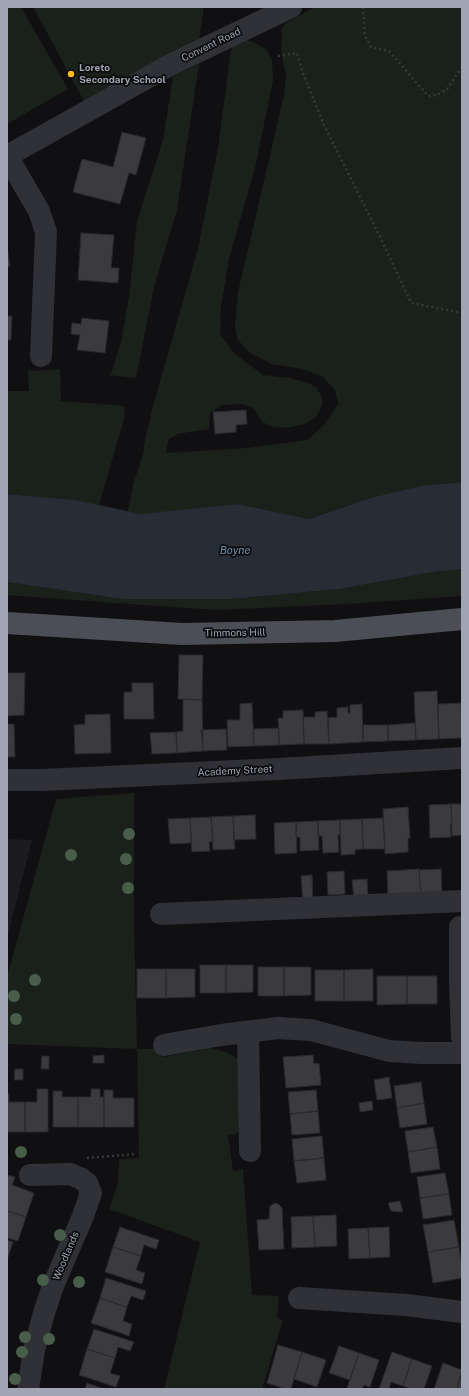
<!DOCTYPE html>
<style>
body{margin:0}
#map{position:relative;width:469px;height:1396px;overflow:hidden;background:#100f11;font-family:"Public Sans",sans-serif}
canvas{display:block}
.frame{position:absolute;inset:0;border:8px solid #a0a5b3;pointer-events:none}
</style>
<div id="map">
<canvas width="469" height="1396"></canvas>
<div class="frame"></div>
</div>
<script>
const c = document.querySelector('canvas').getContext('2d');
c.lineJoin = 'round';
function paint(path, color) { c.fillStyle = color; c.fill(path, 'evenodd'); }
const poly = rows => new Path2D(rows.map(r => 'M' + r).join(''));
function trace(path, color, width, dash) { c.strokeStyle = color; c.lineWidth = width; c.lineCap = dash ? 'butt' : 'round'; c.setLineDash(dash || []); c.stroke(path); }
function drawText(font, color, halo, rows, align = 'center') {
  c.font = font + ' "Public Sans",sans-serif'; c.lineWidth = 3.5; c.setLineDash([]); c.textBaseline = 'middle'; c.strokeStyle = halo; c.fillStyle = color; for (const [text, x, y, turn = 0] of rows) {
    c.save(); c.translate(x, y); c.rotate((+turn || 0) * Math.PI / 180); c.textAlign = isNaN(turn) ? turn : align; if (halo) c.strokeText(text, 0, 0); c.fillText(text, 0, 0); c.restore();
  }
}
paint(poly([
 [7,839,32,840,7,939]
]), '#1c1b1e');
paint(poly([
 [7,7,21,7,68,89,7,124],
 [33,7,204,7,199,40,84,101],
 [315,7,462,7,462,482,420,486,370,498,309,519,238,504,142,515,128,511,134,481,143,455,145,440,153,406,198,249,218,148,230,57,233,42,240,38,253,42,266,49,272,60,273,81,255,168,229,259,221,307,220,334,234,353,263,375,290,378,308,383,316,387,320,393,323,403,316,417,305,424,291,427,275,428,262,422,254,409,243,404,222,405,210,413,209,429,177,434,168,440,166,453,247,448,307,440,324,425,338,404,335,390,323,377,302,369,272,364,250,353,237,339,235,325,238,292,284,95,286,76,281,51,282,38,281,29,286,23],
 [199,64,177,210,154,287,136,378,110,375,112,371,121,342,129,297,137,221,163,140,173,76],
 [60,369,61,401,125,406,124,419,99,505,76,500,7,494,7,391,29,391,28,371],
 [462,569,462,596,346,604,218,610,129,604,7,595,7,582,122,599,232,599,339,589,434,572],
 [134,793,134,924,137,1049,162,1049,164,1057,210,1048,220,1050,230,1054,237,1058,240,1063,240,1129,236,1134,228,1135,233,1171,243,1169,252,1295,279,1296,277,1318,283,1320,262,1389,164,1389,200,1242,109,1209,118,1183,119,1159,139,1158,137,1049,7,1044,7,977,56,799]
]), '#1a211b');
paint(poly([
 [462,482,462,569,434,572,339,589,232,599,122,599,7,582,7,494,76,500,141,514,238,504,309,519,370,498,420,486]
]), '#262d35');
const building = poly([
 [122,132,146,138,136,175,129,173,120,204,73,192,82,159,113,167,122,132],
 [81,233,114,235,111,268,119,268,118,283,78,280,81,233],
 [7,246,10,266,7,267,7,246],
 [7,316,12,316,11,340,7,340,7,316],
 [82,318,109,321,105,353,77,350,80,335,71,334,72,323,81,324,82,318],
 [246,410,247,424,236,425,236,432,215,434,213,412,246,410],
 [179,655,203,655,202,700,178,699,179,655],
 [7,673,25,673,24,715,7,716,7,673],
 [132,683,153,683,154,719,124,719,124,692,132,692,132,683],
 [437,691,439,739,416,740,414,692,437,691],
 [183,699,202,700,203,751,177,753,176,732,183,731,183,699],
 [252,703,254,746,228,747,227,720,240,720,240,704,252,703],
 [461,703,462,738,439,739,438,704,461,703],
 [362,704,363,742,329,744,328,718,337,717,337,708,348,707,348,713,350,713,350,705,362,704],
 [303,710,304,744,279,745,278,718,283,718,283,711,303,710],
 [327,711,329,744,304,744,303,717,315,717,315,712,327,711],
 [110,714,111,753,75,754,74,725,85,724,85,715,110,714],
 [415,723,416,740,388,741,388,725,415,723],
 [7,724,14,724,15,757,7,757,7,724],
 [363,725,388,725,388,741,363,742,363,725],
 [279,728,279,745,254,746,253,729,279,728],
 [226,729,227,750,203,751,201,730,226,729],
 [176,732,177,753,152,754,150,733,176,732],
 [451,804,462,804,462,835,452,836,451,804],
 [451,804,452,825,450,825,451,837,430,838,429,805,451,804],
 [408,807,410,838,408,838,408,852,385,854,383,809,408,807],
 [255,815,256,839,234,840,233,816,255,815],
 [233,816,235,849,213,850,211,817,233,816],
 [211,817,213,842,209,842,210,851,192,852,190,818,211,817],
 [190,818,191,843,170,844,168,819,190,818],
 [383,818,385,849,363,849,362,819,383,818],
 [362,819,363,849,355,850,355,854,341,855,340,820,362,819],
 [340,820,340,835,338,835,339,852,323,853,322,836,318,836,318,821,340,820],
 [318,821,319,850,300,851,300,837,296,837,296,822,318,821],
 [296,822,297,853,275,854,274,823,296,822],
 [419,869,421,895,388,897,387,871,419,869],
 [441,869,442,894,421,895,419,870,441,869],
 [344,871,345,894,328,895,327,872,344,871],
 [312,875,313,901,303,902,301,876,312,875],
 [367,879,368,898,354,899,352,880,367,879],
 [200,965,226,965,226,993,200,993,200,965],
 [226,965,253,965,253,992,226,993,226,965],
 [258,967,284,967,284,996,258,996,258,967],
 [284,967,311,967,311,995,284,996,284,967],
 [137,969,166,969,166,998,137,998,137,969],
 [166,969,195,969,195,997,166,998,166,969],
 [373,969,373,1001,344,1001,344,970,373,969],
 [315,970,344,970,344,1001,315,1001,315,970],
 [377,976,407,976,407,1004,377,1005,377,976],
 [407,976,437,976,437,1004,407,1004,407,976],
 [104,1055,104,1063,93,1063,93,1056,104,1055],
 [313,1055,314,1064,319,1063,321,1085,286,1088,283,1057,313,1055],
 [42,1056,49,1056,49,1069,41,1069,42,1056],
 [15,1069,23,1069,23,1080,14,1080,15,1069],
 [389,1077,392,1098,377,1100,374,1080,389,1077],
 [421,1082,424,1103,397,1108,394,1086,421,1082],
 [37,1089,48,1089,48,1132,25,1132,25,1102,37,1102,37,1089],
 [91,1089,100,1089,100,1097,104,1097,104,1127,78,1127,78,1097,91,1097,91,1089],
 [104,1090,113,1090,113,1098,134,1098,134,1127,104,1127,104,1090],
 [316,1090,318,1111,290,1114,288,1092,316,1090],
 [53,1091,62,1091,62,1097,78,1097,78,1127,53,1127,53,1091],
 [7,1094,9,1094,9,1102,25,1102,25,1132,7,1132,7,1094],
 [372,1101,373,1110,360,1112,359,1103,372,1101],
 [424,1103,427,1124,400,1128,397,1108,424,1103],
 [318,1111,320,1133,292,1135,290,1114,318,1111],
 [433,1127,437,1147,408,1152,405,1131,433,1127],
 [322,1136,324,1158,294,1161,292,1139,322,1136],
 [437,1147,440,1169,411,1173,408,1152,437,1147],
 [324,1158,326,1180,297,1183,294,1161,324,1158],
 [445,1173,449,1194,420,1198,417,1177,445,1173],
 [7,1175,15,1177,12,1185,34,1193,26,1217,7,1211,7,1175],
 [449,1194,452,1215,423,1219,420,1198,449,1194],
 [400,1201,403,1212,391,1211,388,1203,400,1201],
 [275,1203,278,1204,282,1208,284,1249,259,1250,257,1220,269,1219,270,1206,275,1203],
 [7,1211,26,1217,18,1241,7,1238,7,1211],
 [336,1215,337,1246,315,1247,313,1216,336,1215],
 [313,1216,315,1247,292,1248,291,1217,313,1216],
 [454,1220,459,1247,428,1252,423,1225,454,1220],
 [120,1227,159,1240,156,1249,144,1245,141,1256,113,1247,120,1227],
 [389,1227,390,1257,370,1258,368,1228,389,1227],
 [368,1228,370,1258,349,1259,348,1229,368,1228],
 [7,1240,13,1242,7,1260,7,1240],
 [113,1247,141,1256,136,1270,145,1273,142,1284,105,1272,113,1247],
 [459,1247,462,1267,462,1278,433,1283,428,1252,459,1247],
 [106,1278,146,1291,143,1300,131,1296,127,1307,100,1298,106,1278],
 [100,1298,127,1307,123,1321,132,1324,129,1336,91,1323,100,1298],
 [94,1329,134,1342,130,1351,118,1347,115,1358,87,1349,94,1329],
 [278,1345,302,1352,291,1389,286,1389,267,1383,278,1345],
 [339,1346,359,1353,350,1380,329,1373,339,1346],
 [87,1349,115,1358,110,1373,120,1376,116,1387,79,1375,87,1349],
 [302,1352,326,1360,317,1387,294,1379,302,1352],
 [392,1352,412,1359,403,1386,391,1382,389,1389,379,1389,392,1352],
 [359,1353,379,1360,370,1387,364,1385,362,1389,349,1389,347,1388,359,1353],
 [412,1359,432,1366,424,1389,411,1389,403,1386,412,1359],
 [443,1363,462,1370,457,1389,434,1389,443,1363],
 [462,1373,462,1389,457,1389,462,1373],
 [87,1383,104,1389,85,1389,87,1383]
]);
paint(building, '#3a3a3f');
trace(building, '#2a292d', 1);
trace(poly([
 [363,7,365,36,371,47,389,51,428,96,437,95,447,89,462,67],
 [278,56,297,53,303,73,324,125,383,243,411,303,462,313],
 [87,1158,135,1154]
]), '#36383d', 2.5, [2, 3]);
trace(poly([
 [7,156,170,65,291,7],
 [7,156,39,211,46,232,41,356],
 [7,780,42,780,279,769,462,758],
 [161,914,462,901],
 [460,927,460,982,462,1037],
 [248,1032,250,1151],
 [164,1045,221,1035,278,1028,311,1030,389,1051,422,1053,462,1053],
 [299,1298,406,1305,462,1312],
 [28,1389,34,1350,44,1313,53,1286,83,1216,91,1193,87,1183,80,1178,70,1174,30,1175]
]), '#303136', 22);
trace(poly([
 [7,623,182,634,335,631,462,619]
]), '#4c4e55', 22);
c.fillStyle = '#485e4b';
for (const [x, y] of [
 [129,834],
 [71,855],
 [126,859],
 [128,888],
 [35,980],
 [14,996],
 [16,1019],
 [21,1152],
 [60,1235],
 [43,1280],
 [79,1282],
 [25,1337],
 [49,1339],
 [22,1352],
 [15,1379]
]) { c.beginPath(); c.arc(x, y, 6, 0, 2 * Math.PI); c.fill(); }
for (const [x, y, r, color] of [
 [71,74,4,"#fab91f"]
]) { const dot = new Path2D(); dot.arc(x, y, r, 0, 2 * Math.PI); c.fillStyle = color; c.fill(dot); trace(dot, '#0b0b0c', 1.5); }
drawText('10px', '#a0a5b3', '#0b0b0c', [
 ["Convent Road",211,45,-26],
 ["Timmons Hill",235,633,-1],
 ["Academy Street",235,771,-3],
 ["Woodlands",66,1256,-67]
]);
drawText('bold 10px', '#a0a5b3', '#0b0b0c', [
 ["Loreto",79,68],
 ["Secondary School",79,80]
], 'left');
drawText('italic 11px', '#7492b0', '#0b0b0c', [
 ["Boyne",235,551]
]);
</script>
